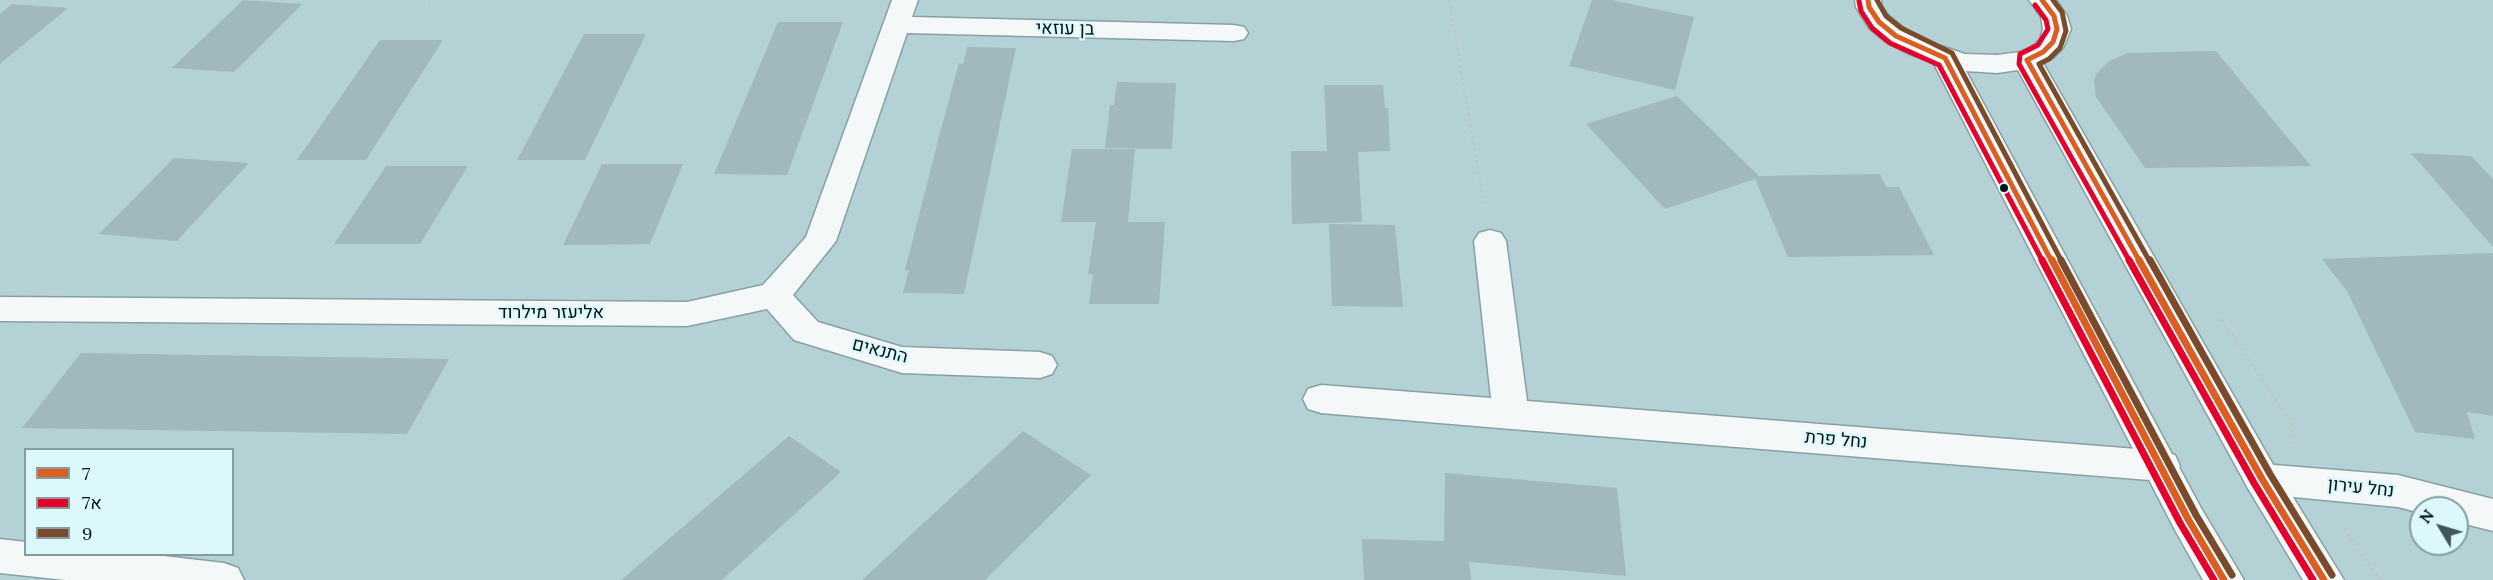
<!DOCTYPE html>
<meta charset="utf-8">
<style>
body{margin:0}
#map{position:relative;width:2493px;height:580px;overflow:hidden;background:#b4d2d6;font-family:Lora,Heebo,serif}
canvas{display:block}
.legend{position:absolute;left:24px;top:448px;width:210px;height:108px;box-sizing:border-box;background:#ddf8fb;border:2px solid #859da0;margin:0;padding:8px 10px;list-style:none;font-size:18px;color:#011417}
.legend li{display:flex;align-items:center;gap:12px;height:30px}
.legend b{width:30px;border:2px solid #859da0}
.north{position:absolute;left:2409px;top:496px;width:60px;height:60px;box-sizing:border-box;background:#ddf8fb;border:2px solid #859da0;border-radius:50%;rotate:308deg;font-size:16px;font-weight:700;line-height:24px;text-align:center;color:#011417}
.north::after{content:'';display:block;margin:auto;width:21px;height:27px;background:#40565a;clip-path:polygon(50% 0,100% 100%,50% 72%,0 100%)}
</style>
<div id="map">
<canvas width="2493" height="580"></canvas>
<ul class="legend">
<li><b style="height:8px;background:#da5d21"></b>7</li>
<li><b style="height:8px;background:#e4002b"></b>7א</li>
<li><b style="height:8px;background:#7a4b2a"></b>9</li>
</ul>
<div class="north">N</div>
</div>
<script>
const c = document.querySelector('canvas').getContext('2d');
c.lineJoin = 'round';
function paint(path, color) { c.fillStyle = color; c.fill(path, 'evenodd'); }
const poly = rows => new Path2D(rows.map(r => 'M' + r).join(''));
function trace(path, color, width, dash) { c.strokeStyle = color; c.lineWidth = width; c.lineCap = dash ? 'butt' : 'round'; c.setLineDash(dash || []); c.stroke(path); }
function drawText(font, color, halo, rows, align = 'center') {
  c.font = font + ' Lora,Heebo,serif'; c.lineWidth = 4.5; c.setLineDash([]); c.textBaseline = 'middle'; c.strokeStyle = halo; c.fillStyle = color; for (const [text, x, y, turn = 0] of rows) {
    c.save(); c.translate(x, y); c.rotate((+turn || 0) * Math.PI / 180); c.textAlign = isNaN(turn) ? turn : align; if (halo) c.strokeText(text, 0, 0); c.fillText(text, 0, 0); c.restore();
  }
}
paint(poly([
 [243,0,302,4,234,72,172,68],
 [1592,0,1611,0,1694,17,1675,90,1569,66],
 [12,4,68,8,0,64,0,14],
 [778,22,843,22,787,175,714,174],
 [584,34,646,34,585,160,517,160],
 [380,40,443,40,366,160,297,160],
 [967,47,1016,48,964,294,903,293,909,270,905,270,940,133,959,63,963,64],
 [2216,51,2311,166,2145,168,2096,97,2094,80,2097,73,2109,61,2128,53],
 [1117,82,1176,83,1172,149,1105,148,1110,105,1114,105],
 [1324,85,1383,85,1385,108,1388,108,1390,151,1358,152,1362,222,1292,224,1291,151,1327,151],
 [1677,96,1759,176,1880,174,1886,187,1899,187,1934,255,1788,257,1755,179,1665,209,1586,124],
 [1072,149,1135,149,1128,222,1165,222,1159,304,1089,304,1093,274,1088,274,1096,222,1098,222,1061,222],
 [2411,153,2471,156,2493,179,2493,247],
 [174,158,249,163,177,241,99,234],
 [602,164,683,164,650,244,563,245],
 [386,166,468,166,420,244,334,244],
 [1329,224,1395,225,1403,307,1332,306],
 [2493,253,2493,416,2467,412,2475,439,2415,432,2347,291,2322,259],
 [81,353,449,359,407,434,22,428],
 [1023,431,1091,475,985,580,862,580],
 [789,436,841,472,722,580,621,580],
 [1445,473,1617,488,1626,576,1469,562,1471,580,1364,580,1362,539,1444,541]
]), '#a1b8bd');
const minor = poly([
 [892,0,918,0,912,17,1234,25,1244,27,1248,33,1244,39,1234,41,907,33,836,241,793,295,818,322,902,347,1040,352,1052,356,1057,365,1052,374,1040,378,902,373,794,340,767,309,687,326,0,321,0,297,687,302,763,285,806,237,892,0],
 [1490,230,1501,233,1506,241,1527,401,2162,451,2175,455,2180,466,2175,477,2162,481,1511,429,1321,413,1308,409,1303,399,1308,389,1321,385,1491,398,1474,241,1479,233,1490,230],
 [2262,464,2398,475,2493,499,2493,531,2457,522,2457,508,2421,508,2421,513,2398,507,2262,494,2249,490,2243,479,2249,468,2262,464],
 [0,539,26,542,26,554,146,554,224,563,238,568,244,580,65,580,0,573,0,539]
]);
const secondary = poly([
 [1855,0,1881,0,1882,7,1889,16,1906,30,1929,42,1965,54,1997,55,2021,52,2033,46,2040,39,2043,29,2041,17,2029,0,2056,0,2067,16,2071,29,2063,48,2053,58,2043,63,2275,468,2344,580,2303,580,2249,490,2018,70,1997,73,1966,71,2201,508,2244,580,2203,580,2175,530,1933,62,1909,54,1886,42,1869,28,1856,7,1855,0]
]);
trace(minor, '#89a0a3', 3);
trace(secondary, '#89a0a3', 3);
trace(poly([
 [1449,0,1484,206],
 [429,3,431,0]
]), '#bec7c8', 3, [3, 3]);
trace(poly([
 [2221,319,2291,422,2295,443],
 [2344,529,2380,580]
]), '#bec7c8', 4, [3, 3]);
paint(minor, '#f4f8f9');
paint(secondary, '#f4f8f9');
trace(poly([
 [1868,0,1869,7,1879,22,1896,36,1945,58,2052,262],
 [2042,0,2054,16,2057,29,2053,42,2043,52,2027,60,2140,262]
]), '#da5d21', 5);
trace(poly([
 [2052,260,2188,519,2224,580],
 [2139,260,2262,479,2324,580]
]), '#da5d21', 7);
trace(poly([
 [1859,1,1861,11,1872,28,1890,43,1939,65,2043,262],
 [2035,5,2046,20,2048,29,2038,45,2020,54,2019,64,2130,262]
]), '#e4002b', 5);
trace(poly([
 [2042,260,2180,523,2214,580],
 [2129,260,2254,483,2313,580]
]), '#e4002b', 7);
trace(poly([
 [1877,0,1886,16,1901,28,1952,53,2062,262],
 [2053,0,2062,12,2066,31,2060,48,2049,59,2039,64,2150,262]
]), '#7a4b2a', 5);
trace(poly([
 [2061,260,2196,515,2232,575],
 [2150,260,2270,474,2332,575]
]), '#7a4b2a', 7);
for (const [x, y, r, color] of [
 [2004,188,5,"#011417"]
]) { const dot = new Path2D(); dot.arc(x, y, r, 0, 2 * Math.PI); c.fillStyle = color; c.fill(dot); trace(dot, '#ddf8fb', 2); }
drawText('18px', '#011417', '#ddf8fb', [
 ["בן עוזאי",1065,29,1],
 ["אליעזר מילרוד",551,313],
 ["התנאים",880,351,14],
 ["נחל פרת",1836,440,5],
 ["נחל עירון",2361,488,6]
]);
</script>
